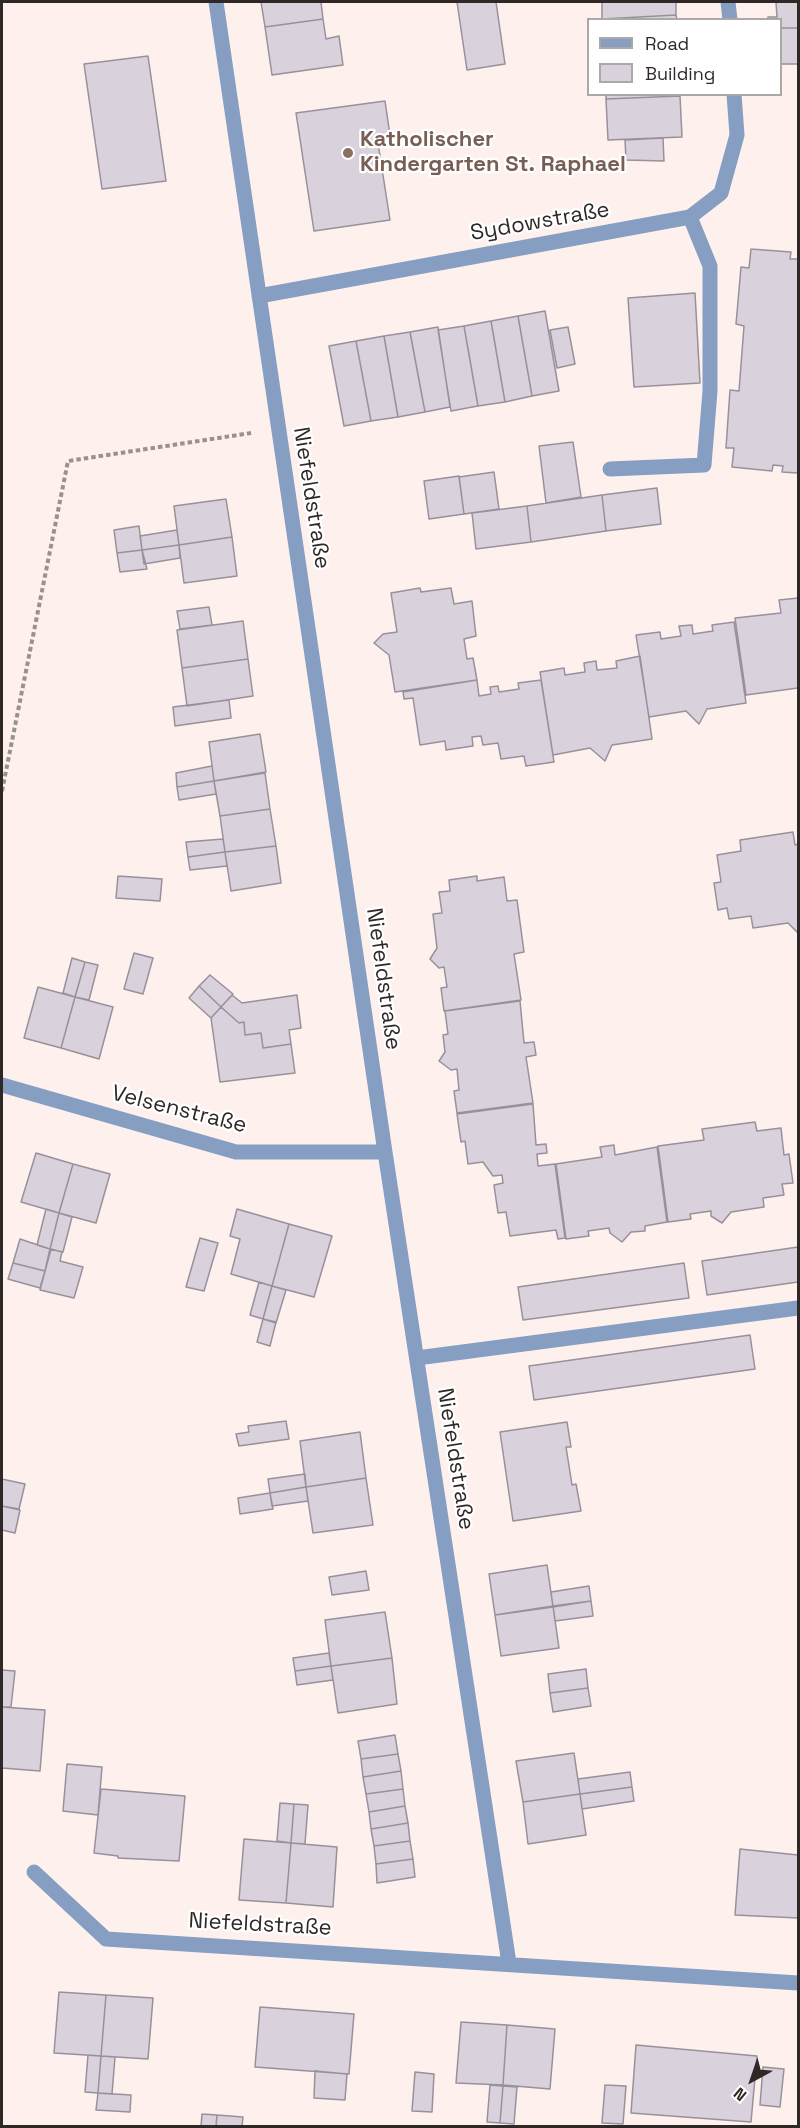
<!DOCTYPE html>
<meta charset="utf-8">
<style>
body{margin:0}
#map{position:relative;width:800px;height:2128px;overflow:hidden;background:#fef1ed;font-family:"Space Grotesk",sans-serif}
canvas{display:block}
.frame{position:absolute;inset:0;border:3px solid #2e2826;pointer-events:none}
.legend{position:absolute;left:587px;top:18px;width:195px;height:78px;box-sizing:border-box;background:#fff;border:2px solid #aba9a8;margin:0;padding:8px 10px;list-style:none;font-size:18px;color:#2e2826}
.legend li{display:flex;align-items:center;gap:12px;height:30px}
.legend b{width:30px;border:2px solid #aba9a8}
.north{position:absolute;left:722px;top:2050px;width:60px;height:60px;-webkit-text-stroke:4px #fff;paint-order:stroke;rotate:220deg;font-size:16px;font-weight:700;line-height:24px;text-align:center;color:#2e2826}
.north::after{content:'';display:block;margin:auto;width:21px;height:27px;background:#2e2826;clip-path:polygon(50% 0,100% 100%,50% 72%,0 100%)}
</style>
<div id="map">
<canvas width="800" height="2128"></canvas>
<div class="frame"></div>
<ul class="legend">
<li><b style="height:8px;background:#869ec1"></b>Road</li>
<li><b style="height:16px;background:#d9d1dc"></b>Building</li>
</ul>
<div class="north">N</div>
</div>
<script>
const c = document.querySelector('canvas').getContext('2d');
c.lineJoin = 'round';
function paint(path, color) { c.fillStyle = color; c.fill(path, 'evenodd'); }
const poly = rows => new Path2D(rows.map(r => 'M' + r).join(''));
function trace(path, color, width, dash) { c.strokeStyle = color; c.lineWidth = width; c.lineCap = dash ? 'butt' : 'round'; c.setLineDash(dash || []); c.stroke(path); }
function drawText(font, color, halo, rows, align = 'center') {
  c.font = font + ' "Space Grotesk",sans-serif'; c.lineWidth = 4.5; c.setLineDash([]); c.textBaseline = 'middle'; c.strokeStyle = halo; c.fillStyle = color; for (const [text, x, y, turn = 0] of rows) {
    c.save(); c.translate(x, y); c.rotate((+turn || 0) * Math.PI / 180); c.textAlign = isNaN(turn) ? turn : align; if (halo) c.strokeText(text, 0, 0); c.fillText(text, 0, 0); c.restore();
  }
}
const building = poly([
 [261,2,321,2,323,19,265,27,261,2],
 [457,2,496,2,505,64,467,70,457,2],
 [602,2,676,2,676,15,602,19,602,2],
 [776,2,798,2,798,28,780,28,780,20,768,20,768,17,777,17,776,2],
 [676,15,677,20,602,20,602,19,676,15],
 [323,19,326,39,339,36,343,65,272,75,265,27,323,19],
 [780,28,798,28,798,64,780,64,780,28],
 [148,56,166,181,102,189,84,64,148,56],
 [606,94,680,94,680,96,606,99,606,94],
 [680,96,682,137,608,140,606,99,680,96],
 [385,101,391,142,378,143,390,220,314,231,296,113,385,101],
 [663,138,664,161,626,160,625,140,663,138],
 [751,249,791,252,790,259,798,259,798,473,782,472,783,466,773,465,772,471,732,467,734,448,726,448,730,390,739,391,744,326,736,324,741,267,749,268,751,249],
 [695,293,700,383,634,387,628,298,695,293],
 [545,311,559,391,532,396,518,316,545,311],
 [518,316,532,396,505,402,491,321,518,316],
 [491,321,505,402,478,406,464,326,491,321],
 [464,326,478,406,451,411,438,330,464,326],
 [438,327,450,407,425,412,410,332,438,327],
 [568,327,575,364,557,368,550,330,568,327],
 [410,332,425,412,398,417,384,336,410,332],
 [384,336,398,417,371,421,356,341,384,336],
 [356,341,371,421,344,426,329,346,356,341],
 [573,442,581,497,546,503,539,446,573,442],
 [494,472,499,509,464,514,459,477,494,472],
 [459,476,464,514,429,519,424,481,459,476],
 [657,488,661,524,606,531,602,495,657,488],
 [602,495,606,531,531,542,527,506,602,495],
 [226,499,232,537,179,545,174,506,226,499],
 [527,506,531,542,476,549,472,513,527,506],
 [139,526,142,550,117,553,114,530,139,526],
 [177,530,179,545,142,550,140,536,177,530],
 [232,537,237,576,184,583,179,545,232,537],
 [179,545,180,558,144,564,142,550,179,545],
 [142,550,147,569,120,572,117,553,142,550],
 [420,588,421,592,451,588,454,604,472,601,476,636,464,639,467,659,473,658,477,680,395,692,389,655,374,643,383,634,397,632,391,593,420,588],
 [798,598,798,688,746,695,735,618,781,613,779,600,798,598],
 [209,607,212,625,180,629,177,611,209,607],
 [243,621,248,659,182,668,177,630,243,621],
 [734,622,746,703,707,709,699,724,686,711,649,717,636,635,660,632,661,639,681,636,679,626,692,625,693,634,713,631,712,625,734,622],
 [640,656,652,739,612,745,605,761,590,748,553,755,540,672,564,668,565,675,585,672,584,663,596,661,597,670,617,668,616,661,640,656],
 [248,659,253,696,187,706,182,668,248,659],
 [477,680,479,696,491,694,490,687,498,686,499,692,519,689,518,683,541,680,554,762,526,766,524,756,501,759,498,743,483,745,481,736,472,737,473,746,446,750,445,741,420,745,413,698,404,699,403,692,477,680],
 [229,700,231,718,175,726,173,707,229,700],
 [260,734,266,772,214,781,209,742,260,734],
 [212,766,214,781,177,787,176,773,212,766],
 [265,773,270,809,220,816,214,781,265,773],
 [214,781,216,794,179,800,177,787,214,781],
 [270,809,276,846,225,852,220,816,270,809],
 [793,832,795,845,798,844,798,933,788,923,753,928,751,916,729,919,727,908,718,910,714,883,721,882,717,855,741,851,740,840,793,832],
 [223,839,225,852,188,857,186,842,223,839],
 [276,846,281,883,231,891,225,852,276,846],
 [225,852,227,866,190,870,188,857,225,852],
 [118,876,162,879,160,901,116,898,118,876],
 [477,876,477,881,504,877,507,901,517,900,524,952,514,954,521,1000,444,1011,441,988,447,987,444,967,439,968,430,959,437,948,433,914,442,913,439,892,450,891,449,880,477,876],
 [134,953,153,958,143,994,124,989,134,953],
 [72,958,85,962,75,997,63,993,72,958],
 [85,962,98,965,89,1000,75,997,85,962],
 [210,975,233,994,221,1007,199,986,210,975],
 [199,986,221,1007,211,1018,189,998,199,986],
 [38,987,75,997,61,1048,24,1038,38,987],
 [232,995,242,1003,297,995,301,1028,289,1030,291,1044,263,1048,261,1033,245,1035,244,1022,239,1023,221,1007,232,995],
 [75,997,113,1007,99,1059,61,1048,75,997],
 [520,1001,524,1043,534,1042,536,1055,526,1057,533,1103,457,1113,454,1091,459,1090,457,1069,451,1070,439,1061,445,1052,443,1035,448,1034,445,1011,520,1001],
 [221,1007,239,1023,244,1022,245,1035,261,1033,263,1048,291,1044,295,1073,220,1082,211,1018,221,1007],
 [533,1104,536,1145,546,1144,547,1153,537,1154,538,1166,555,1164,565,1238,558,1239,556,1230,510,1236,506,1212,498,1213,494,1185,503,1183,502,1175,493,1176,483,1162,468,1164,465,1141,461,1142,457,1114,533,1104],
 [755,1122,757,1131,781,1128,784,1155,789,1154,793,1183,782,1184,784,1195,763,1198,764,1207,731,1212,722,1223,711,1216,711,1211,690,1214,691,1219,668,1222,658,1146,704,1140,702,1129,755,1122],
 [614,1145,615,1155,657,1147,667,1222,645,1226,645,1231,631,1232,622,1242,610,1233,609,1228,588,1231,589,1236,566,1239,556,1164,602,1157,600,1147,614,1145],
 [36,1153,73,1164,59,1213,21,1202,36,1153],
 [73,1164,110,1174,96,1223,59,1213,73,1164],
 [46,1209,59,1213,50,1249,37,1245,46,1209],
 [237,1209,289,1224,272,1286,231,1274,240,1239,230,1236,237,1209],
 [59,1213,72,1217,63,1252,50,1249,59,1213],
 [289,1224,332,1236,314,1297,272,1286,289,1224],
 [200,1238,218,1243,204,1291,186,1287,200,1238],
 [20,1239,50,1249,45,1271,13,1263,20,1239],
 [798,1247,798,1282,707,1295,702,1261,798,1247],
 [51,1249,62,1252,60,1261,83,1267,74,1298,40,1290,51,1249],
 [13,1263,45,1271,40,1288,8,1279,13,1263],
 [684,1263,689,1298,523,1320,518,1287,684,1263],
 [259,1282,272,1286,263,1319,250,1315,259,1282],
 [272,1286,286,1290,276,1323,263,1319,272,1286],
 [263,1319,276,1322,270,1346,257,1342,263,1319],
 [750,1335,755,1369,534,1400,529,1366,750,1335],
 [286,1421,289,1439,239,1446,236,1434,249,1432,248,1426,286,1421],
 [567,1422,571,1447,566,1447,572,1485,576,1484,581,1511,513,1521,500,1432,567,1422],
 [360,1432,366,1478,306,1487,300,1441,360,1432],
 [305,1474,306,1487,270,1493,268,1479,305,1474],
 [366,1478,373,1525,313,1533,306,1487,366,1478],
 [2,1479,25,1484,19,1509,2,1506,2,1479],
 [306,1487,308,1501,272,1506,270,1493,306,1487],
 [270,1493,273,1509,240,1514,238,1498,270,1493],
 [2,1506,20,1510,15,1533,2,1530,2,1506],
 [547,1565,553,1607,495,1615,489,1574,547,1565],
 [366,1571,369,1590,332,1595,329,1577,366,1571],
 [589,1586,591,1601,553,1607,551,1592,589,1586],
 [591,1601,593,1616,555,1621,553,1606,591,1601],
 [553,1606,559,1648,501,1656,495,1615,553,1606],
 [385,1612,392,1658,331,1666,325,1620,385,1612],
 [329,1653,331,1666,295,1671,293,1658,329,1653],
 [392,1658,397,1704,338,1713,331,1666,392,1658],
 [331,1666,333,1680,297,1685,295,1671,331,1666],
 [586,1669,588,1688,550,1693,548,1674,586,1669],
 [2,1670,15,1671,11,1707,2,1707,2,1670],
 [588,1688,591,1706,553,1712,550,1693,588,1688],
 [2,1707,45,1710,40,1771,2,1768,2,1707],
 [395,1735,398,1754,361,1759,358,1741,395,1735],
 [574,1753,580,1794,523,1802,516,1761,574,1753],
 [398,1754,401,1771,363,1777,361,1759,398,1754],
 [67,1764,102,1767,98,1815,63,1811,67,1764],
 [401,1771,403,1789,366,1794,363,1777,401,1771],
 [630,1772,632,1787,580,1794,578,1779,630,1772],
 [632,1787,634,1801,582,1809,580,1794,632,1787],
 [101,1789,185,1796,179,1861,118,1858,118,1856,94,1853,101,1789],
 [403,1789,405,1806,369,1812,366,1794,403,1789],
 [580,1794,586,1835,528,1844,523,1802,580,1794],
 [280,1803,294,1804,291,1843,277,1841,280,1803],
 [294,1804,308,1805,305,1844,291,1843,294,1804],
 [405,1806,408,1823,371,1829,369,1812,405,1806],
 [408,1823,410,1841,374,1846,371,1829,408,1823],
 [244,1839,291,1843,286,1903,239,1900,244,1839],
 [410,1841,413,1859,376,1864,374,1846,410,1841],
 [291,1843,337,1847,333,1907,286,1903,291,1843],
 [740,1849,798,1855,798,1918,735,1915,740,1849],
 [413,1859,415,1877,377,1883,376,1864,413,1859],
 [59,1992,106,1995,101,2056,54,2053,59,1992],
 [106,1995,153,1998,148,2059,101,2056,106,1995],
 [260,2007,354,2014,349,2074,255,2067,260,2007],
 [461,2022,507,2025,503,2085,456,2083,461,2022],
 [507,2025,555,2029,550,2089,503,2085,507,2025],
 [636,2045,757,2056,751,2122,631,2113,636,2045],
 [88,2055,101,2056,98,2093,85,2092,88,2055],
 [101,2056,115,2057,112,2094,98,2093,101,2056],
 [763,2067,784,2069,780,2107,760,2105,763,2067],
 [315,2071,347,2074,345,2100,314,2098,315,2071],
 [415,2072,434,2074,432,2112,412,2111,415,2072],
 [490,2085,503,2086,500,2123,487,2122,490,2085],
 [605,2085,626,2086,623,2124,602,2123,605,2085],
 [503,2086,517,2087,514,2124,500,2123,503,2086],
 [98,2093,131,2095,130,2112,96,2110,98,2093],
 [202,2114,217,2115,216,2126,201,2126,202,2114],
 [217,2115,243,2117,242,2126,216,2126,217,2115]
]);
paint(building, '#d9d1dc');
trace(building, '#98909b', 1.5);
trace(poly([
 [2,791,68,461,251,433]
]), '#9a918e', 4, [4.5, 3]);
trace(poly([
 [610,469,704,465,710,391,710,266,690,217],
 [417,1358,798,1308]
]), '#869ec1', 15);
trace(poly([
 [216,2,385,1152,509,1963],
 [728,2,730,20],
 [259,296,690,217,721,193,737,135,734,94],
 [2,1085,236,1152,385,1152],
 [34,1872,106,1939,798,1983]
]), '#869ec1', 15);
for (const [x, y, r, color] of [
 [348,153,6,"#8d6e63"]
]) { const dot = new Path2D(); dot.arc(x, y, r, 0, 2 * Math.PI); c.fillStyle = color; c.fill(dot); trace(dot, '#fff', 2); }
drawText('bold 22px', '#785e54', '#fff', [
 ["Katholischer",360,140],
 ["Kindergarten St. Raphael",360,165]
], 'left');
drawText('22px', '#2e2826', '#fff', [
 ["Sydowstraße",540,222,-10],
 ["Niefeldstraße",311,498,81],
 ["Niefeldstraße",383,979,82],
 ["Velsenstraße",179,1110,14],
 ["Niefeldstraße",455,1459,81],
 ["Niefeldstraße",260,1925,3]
]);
</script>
